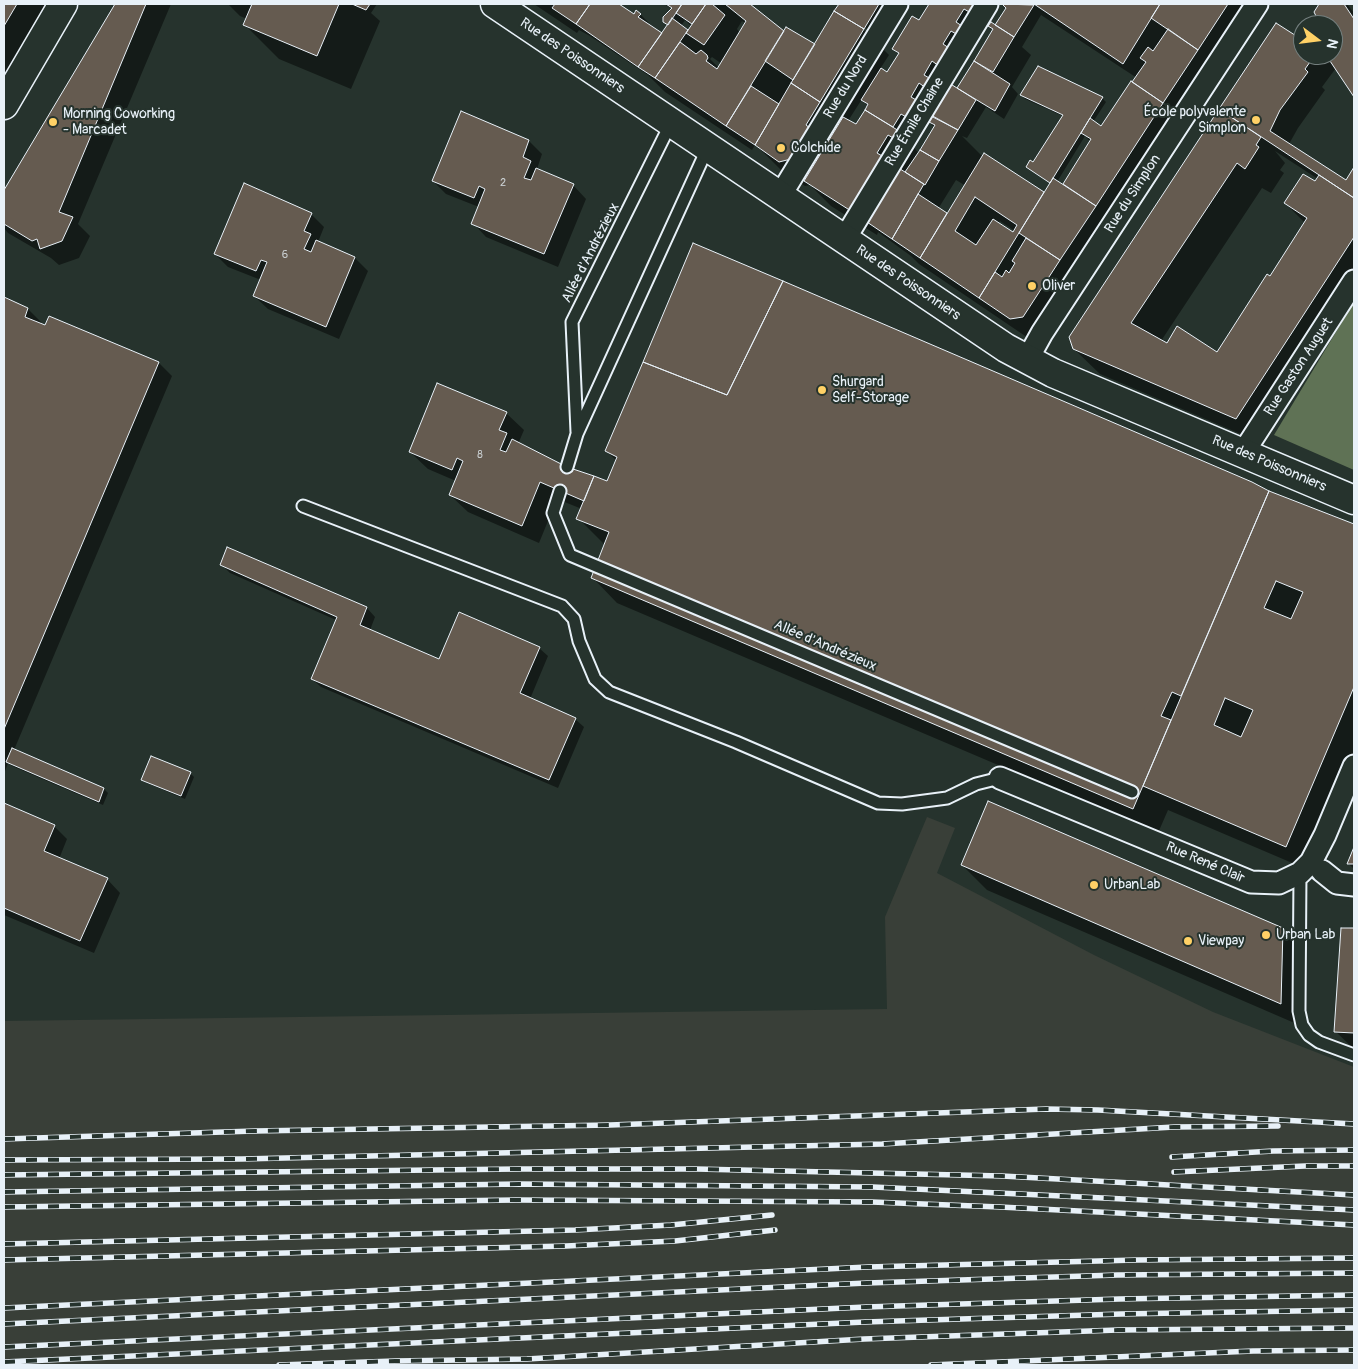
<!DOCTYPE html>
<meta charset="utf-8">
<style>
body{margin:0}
#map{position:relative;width:1358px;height:1369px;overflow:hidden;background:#26332d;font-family:Pangolin,sans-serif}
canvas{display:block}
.frame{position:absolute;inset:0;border:5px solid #e8f1f8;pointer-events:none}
.north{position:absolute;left:1293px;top:15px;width:50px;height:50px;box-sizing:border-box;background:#26332d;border:1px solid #747f7e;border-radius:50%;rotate:105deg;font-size:14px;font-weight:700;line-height:20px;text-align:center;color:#e8f1f8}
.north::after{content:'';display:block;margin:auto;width:18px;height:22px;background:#ffd166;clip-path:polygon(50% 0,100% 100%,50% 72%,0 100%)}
</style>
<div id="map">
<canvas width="1358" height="1369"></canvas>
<div class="frame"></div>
<div class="north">N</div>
</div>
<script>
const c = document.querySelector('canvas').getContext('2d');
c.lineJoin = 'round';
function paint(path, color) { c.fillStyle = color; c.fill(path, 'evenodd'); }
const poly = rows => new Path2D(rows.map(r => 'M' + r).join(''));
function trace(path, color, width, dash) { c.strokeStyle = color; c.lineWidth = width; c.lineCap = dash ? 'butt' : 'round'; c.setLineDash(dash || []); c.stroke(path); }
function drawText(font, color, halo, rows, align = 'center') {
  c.font = font + ' Pangolin,sans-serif'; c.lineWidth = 4; c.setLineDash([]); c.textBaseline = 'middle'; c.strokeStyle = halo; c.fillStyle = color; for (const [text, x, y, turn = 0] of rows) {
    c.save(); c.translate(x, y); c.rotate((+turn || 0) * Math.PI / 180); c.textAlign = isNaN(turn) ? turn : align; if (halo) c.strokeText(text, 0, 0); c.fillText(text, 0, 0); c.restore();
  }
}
paint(poly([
 [927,817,955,828,937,873,1094,955,1213,1012,1354,1067,1354,1365,4,1365,4,1021,887,1009,885,917]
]), '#393f38');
paint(poly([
 [1354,302,1354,470,1274,435]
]), '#5f7255');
paint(poly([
 [4,4,57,4,4,94],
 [116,4,171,4,78,224,90,236,79,258,59,265,51,258,8,233,4,228,4,193],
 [228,4,377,4,371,13,380,21,351,89,279,59,245,25,247,19,240,16],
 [534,4,618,4,634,16,640,14,649,23,648,24,662,34,668,25,672,9,664,4,748,4,784,33,815,46,841,4,906,4,872,38,889,55,880,69,888,74,900,54,894,48,920,22,930,4,988,4,938,87,957,90,994,30,990,26,995,27,1007,8,1003,4,1270,4,1189,128,1037,344,919,264,911,256,878,232,877,235,831,206,810,185,805,186,781,170,760,149,755,145,752,150,665,92,648,75,590,36,579,30,577,33],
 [1041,15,1137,78,1101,128,1093,122,1106,102,1102,98,1021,95,1025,99,1063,116,1034,164,1028,167,1051,184,1044,194,985,154,983,157,962,136,967,138,986,107,1004,119,1018,94,1012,87,1031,55,1022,47],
 [845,16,870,31,869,33,845,19],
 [685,20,692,27,689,32,681,26],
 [742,21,746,24,740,33,737,29],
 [712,57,722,64,719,68,710,59],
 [862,99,868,106,856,126,848,121],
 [1161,100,1169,106,1168,108,1161,103],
 [927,120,935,128,919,153,906,140],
 [1085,136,1091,142,1063,186,1057,182],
 [956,180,966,186,947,215,938,209],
 [1000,221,1015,231,1013,234,998,225],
 [1320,4,1347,4,1354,13,1354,95,1336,68,1322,87,1325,90,1298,128,1289,144,1346,181,1354,169,1354,300,1262,443,1100,374,1074,349,1070,337,1220,109,1303,38,1303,55,1333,55,1333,25,1312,25,1318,16,1315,12],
 [1275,151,1318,179,1315,183,1285,203,1305,223,1270,278,1217,353,1168,345,1161,341,1262,188,1271,193,1284,173,1280,170,1285,163],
 [529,141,542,154,537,169,573,185,586,199,558,267,486,237,473,223,479,207,446,194,433,181],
 [311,214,324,227,318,242,355,258,368,271,339,339,268,309,254,296,261,280,228,267,215,254],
 [4,298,28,309,41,322,40,325,159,363,172,376,14,750,104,789,108,793,103,805,12,766,8,763,4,774],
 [506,413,524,430,518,444,566,468,608,482,617,461,606,451,1252,483,1269,492,1354,526,1354,770,1311,871,1168,810,1158,833,617,603,592,577,605,545,578,518,582,509,557,499,539,543,468,512,450,495,456,481,428,469,410,452],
 [228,549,367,608,375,617,370,630,440,660,539,648,548,656,530,699,575,719,584,727,558,788,321,687,312,679,336,620,230,573,221,564],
 [190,773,194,777,185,799,147,783,143,779],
 [4,804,54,826,67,839,59,859,107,879,120,893,94,953,4,915],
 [1354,850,1354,869,1349,864],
 [962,865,1282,929,1307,954,1306,1028,987,890],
 [1342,929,1354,929,1354,1049,1335,1031]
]), '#0007');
const building = poly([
 [4,4,17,4,4,26,4,4],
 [115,4,146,4,59,212,73,217,62,241,40,249,37,239,32,241,4,224,4,190,115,4],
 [252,4,339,4,317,56,243,25,252,4],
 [352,4,370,4,366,10,352,4],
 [555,4,590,4,576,24,552,8,555,4],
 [590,4,619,4,634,14,636,10,641,14,638,17,662,33,638,67,576,24,590,4],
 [666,4,682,4,668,25,663,22,663,17,672,8,666,4],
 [682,4,706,4,692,24,676,13,682,4],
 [706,4,712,4,725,15,704,45,686,33,706,4],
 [725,4,750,4,784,31,726,126,655,78,680,42,696,54,701,50,707,55,708,58,706,61,717,69,746,21,725,4],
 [839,4,879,4,864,29,834,11,839,4],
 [929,4,976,4,971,13,964,9,956,22,962,26,958,35,951,31,943,44,949,48,939,66,932,61,924,75,931,79,926,88,919,83,911,97,918,101,908,118,901,114,893,127,865,110,868,104,861,100,881,68,887,72,899,53,892,49,912,16,919,20,929,4],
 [1002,4,1034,5,1014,37,995,25,1006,8,1002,4],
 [1034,4,1160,4,1123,64,1034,4],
 [1160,4,1228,4,1198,50,1151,18,1160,4],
 [1319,4,1344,4,1354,19,1354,97,1326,55,1333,55,1333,25,1310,25,1316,16,1314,12,1319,4],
 [834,11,864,29,820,102,791,83,834,11],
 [672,18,688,30,655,78,638,67,672,18],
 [991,22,1014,37,993,72,974,61,993,29,988,26,991,22],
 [1276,23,1301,39,1303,36,1303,55,1315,55,1305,69,1308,72,1280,110,1270,131,1346,180,1354,167,1354,198,1219,109,1276,23],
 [786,27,815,44,793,80,765,61,786,27],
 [1168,29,1198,50,1163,103,1132,82,1146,62,1140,58,1148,47,1153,51,1168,29],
 [974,61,1010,84,995,111,957,88,974,61],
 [1038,66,1103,97,1050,183,1026,167,1030,160,1033,162,1063,115,1020,95,1038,66],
 [1131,81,1163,103,1096,206,1063,184,1091,139,1081,133,1090,118,1101,126,1131,81],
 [791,83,820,102,806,125,810,128,791,159,779,162,755,145,791,83],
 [949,83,976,100,958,130,929,115,949,83],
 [751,86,779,104,755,145,726,126,751,86],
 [1219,109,1261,137,1256,145,1259,147,1245,169,1237,163,1131,323,1167,343,1177,326,1217,352,1267,274,1270,276,1307,218,1284,203,1303,174,1315,181,1319,175,1354,198,1354,237,1236,419,1073,349,1069,337,1219,109],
 [865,110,899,131,895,139,888,135,877,153,884,157,851,211,804,181,843,117,856,124,865,110],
 [461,111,529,140,523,157,531,161,524,178,531,180,536,168,574,184,544,254,471,224,485,189,479,186,474,198,432,181,461,111],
 [929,114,958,130,939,161,920,150,935,125,925,120,929,114],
 [920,150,939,161,925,185,905,172,920,150],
 [984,153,1044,192,979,298,920,258,984,153],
 [975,197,1017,225,1013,232,993,219,976,245,955,231,975,197],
 [897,167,924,184,892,239,864,220,897,167],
 [1053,178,1096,206,1060,260,1019,233,1053,178],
 [244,183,312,213,304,231,311,234,304,249,311,252,316,240,355,257,326,327,253,296,267,262,261,260,256,271,214,254,244,183],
 [918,194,947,213,920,258,892,239,918,194],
 [1026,238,1060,260,1023,317,1010,319,979,298,995,272,1002,277,1006,270,1009,273,1015,263,1012,261,1026,238],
 [693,243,783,281,727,395,643,362,693,243],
 [783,281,1252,482,1269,491,1181,696,1172,692,1161,716,1171,720,1133,809,591,578,609,532,576,519,594,476,607,481,617,457,605,451,643,362,727,395,783,281],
 [4,297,28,308,25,317,45,325,49,316,159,362,4,729,4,297],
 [437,383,507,412,499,430,507,433,500,450,506,452,512,439,567,467,594,476,584,501,540,482,522,526,449,495,463,461,457,458,452,470,409,452,437,383],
 [1269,491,1354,524,1354,687,1286,847,1143,786,1269,491],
 [1276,581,1303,592,1291,619,1264,608,1276,581],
 [1225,698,1253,710,1241,737,1214,725,1225,698],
 [227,547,367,607,360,625,439,659,459,612,540,647,520,693,576,718,549,780,311,679,337,617,220,565,227,547],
 [12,748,104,788,99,802,6,762,12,748],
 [151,756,191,772,181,796,141,780,151,756],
 [988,801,1283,928,1281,1004,961,865,988,801],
 [4,803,55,825,44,851,108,878,80,941,4,908,4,803],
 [1354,847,1354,864,1347,864,1354,847],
 [1341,928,1354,928,1354,1033,1334,1032,1341,928]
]);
paint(building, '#655b50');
trace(building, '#e8f1f8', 1);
const lane = poly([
 [577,432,572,322,671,123],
 [567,467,577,434,708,147],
 [560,491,553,513,570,555,1132,792],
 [303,506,562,606,574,619,579,641,595,679,609,692,736,742,878,803,902,804,947,798,976,784,1000,778],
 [1300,873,1299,1011,1302,1025,1309,1035,1319,1042,1354,1055]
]);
const street = poly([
 [780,196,897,4],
 [844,240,987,4],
 [1027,360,1042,333,1257,4],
 [1243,453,1354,281],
 [1000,778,1251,882,1279,883,1300,873,1311,862,1325,835,1354,766],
 [1322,871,1337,883,1354,885]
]);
const secondary = poly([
 [495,4,1006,348,1053,373,1354,500],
 [4,105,63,4]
]);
trace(lane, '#e8f1f8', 15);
trace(street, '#e8f1f8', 25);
trace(secondary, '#e8f1f8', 31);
trace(lane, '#26332d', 11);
trace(street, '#26332d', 21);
trace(secondary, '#26332d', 28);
const rail = poly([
 [4,1139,255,1131,610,1125,1046,1109,1098,1110,1354,1124],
 [1172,1157,1273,1151,1354,1150],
 [4,1160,242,1159,882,1144,1174,1127,1278,1126],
 [1174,1172,1305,1166,1354,1166],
 [4,1175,519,1169,696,1169,1002,1176,1354,1195],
 [4,1192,519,1184,873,1187,1354,1210],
 [4,1207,516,1200,872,1202,1000,1207,1354,1225],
 [4,1244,575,1230,671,1225,772,1215],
 [4,1260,566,1246,675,1241,775,1230],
 [4,1308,868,1267,1137,1260,1354,1258],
 [4,1324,867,1283,1117,1275,1354,1273],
 [4,1347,866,1307,1119,1299,1354,1295],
 [4,1362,865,1322,1121,1314,1354,1310],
 [279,1365,395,1361,527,1359,864,1339,1118,1330,1354,1328],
 [931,1365,1253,1351,1354,1350]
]);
trace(rail, '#e8f1f8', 5.5);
trace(rail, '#26332d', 4, [11]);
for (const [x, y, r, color] of [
 [1256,120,5,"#ffd166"],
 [53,122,5,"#ffd166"],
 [781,148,5,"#ffd166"],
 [1032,286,5,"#ffd166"],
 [822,390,5,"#ffd166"],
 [1094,885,5,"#ffd166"],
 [1266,935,5,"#ffd166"],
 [1188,941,5,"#ffd166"]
]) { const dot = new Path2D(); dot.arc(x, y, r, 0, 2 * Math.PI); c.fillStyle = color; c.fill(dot); trace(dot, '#26332d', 2); }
drawText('11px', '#c7ccce', null, [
 ["2",503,183],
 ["6",285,255],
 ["8",480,455]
]);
drawText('14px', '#e8f1f8', '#26332d', [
 ["Rue des Poissonniers",572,56,34],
 ["Rue du Nord",846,87,-59],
 ["Rue Émile Chaine",915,122,-59],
 ["Rue du Simplon",1133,194,-57],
 ["Allée d'Andrézieux",591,253,-63],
 ["Rue des Poissonniers",908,283,34],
 ["Rue Gaston Auguet",1299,367,-57],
 ["Rue des Poissonniers",1269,464,23],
 ["Allée d'Andrézieux",825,646,23],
 ["Rue René Clair",1205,863,23]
]);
drawText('14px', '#e8f1f8', '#26332d', [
 ["École polyvalente",1246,112,"right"],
 ["Simplon",1246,128,"right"],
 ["Morning Coworking",63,114],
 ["- Marcadet",63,130],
 ["Colchide",791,148],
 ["Oliver",1042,286],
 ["Shurgard",832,382],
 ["Self-Storage",832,398],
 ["UrbanLab",1104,885],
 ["Urban Lab",1276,935],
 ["Viewpay",1198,941]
], 'left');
</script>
